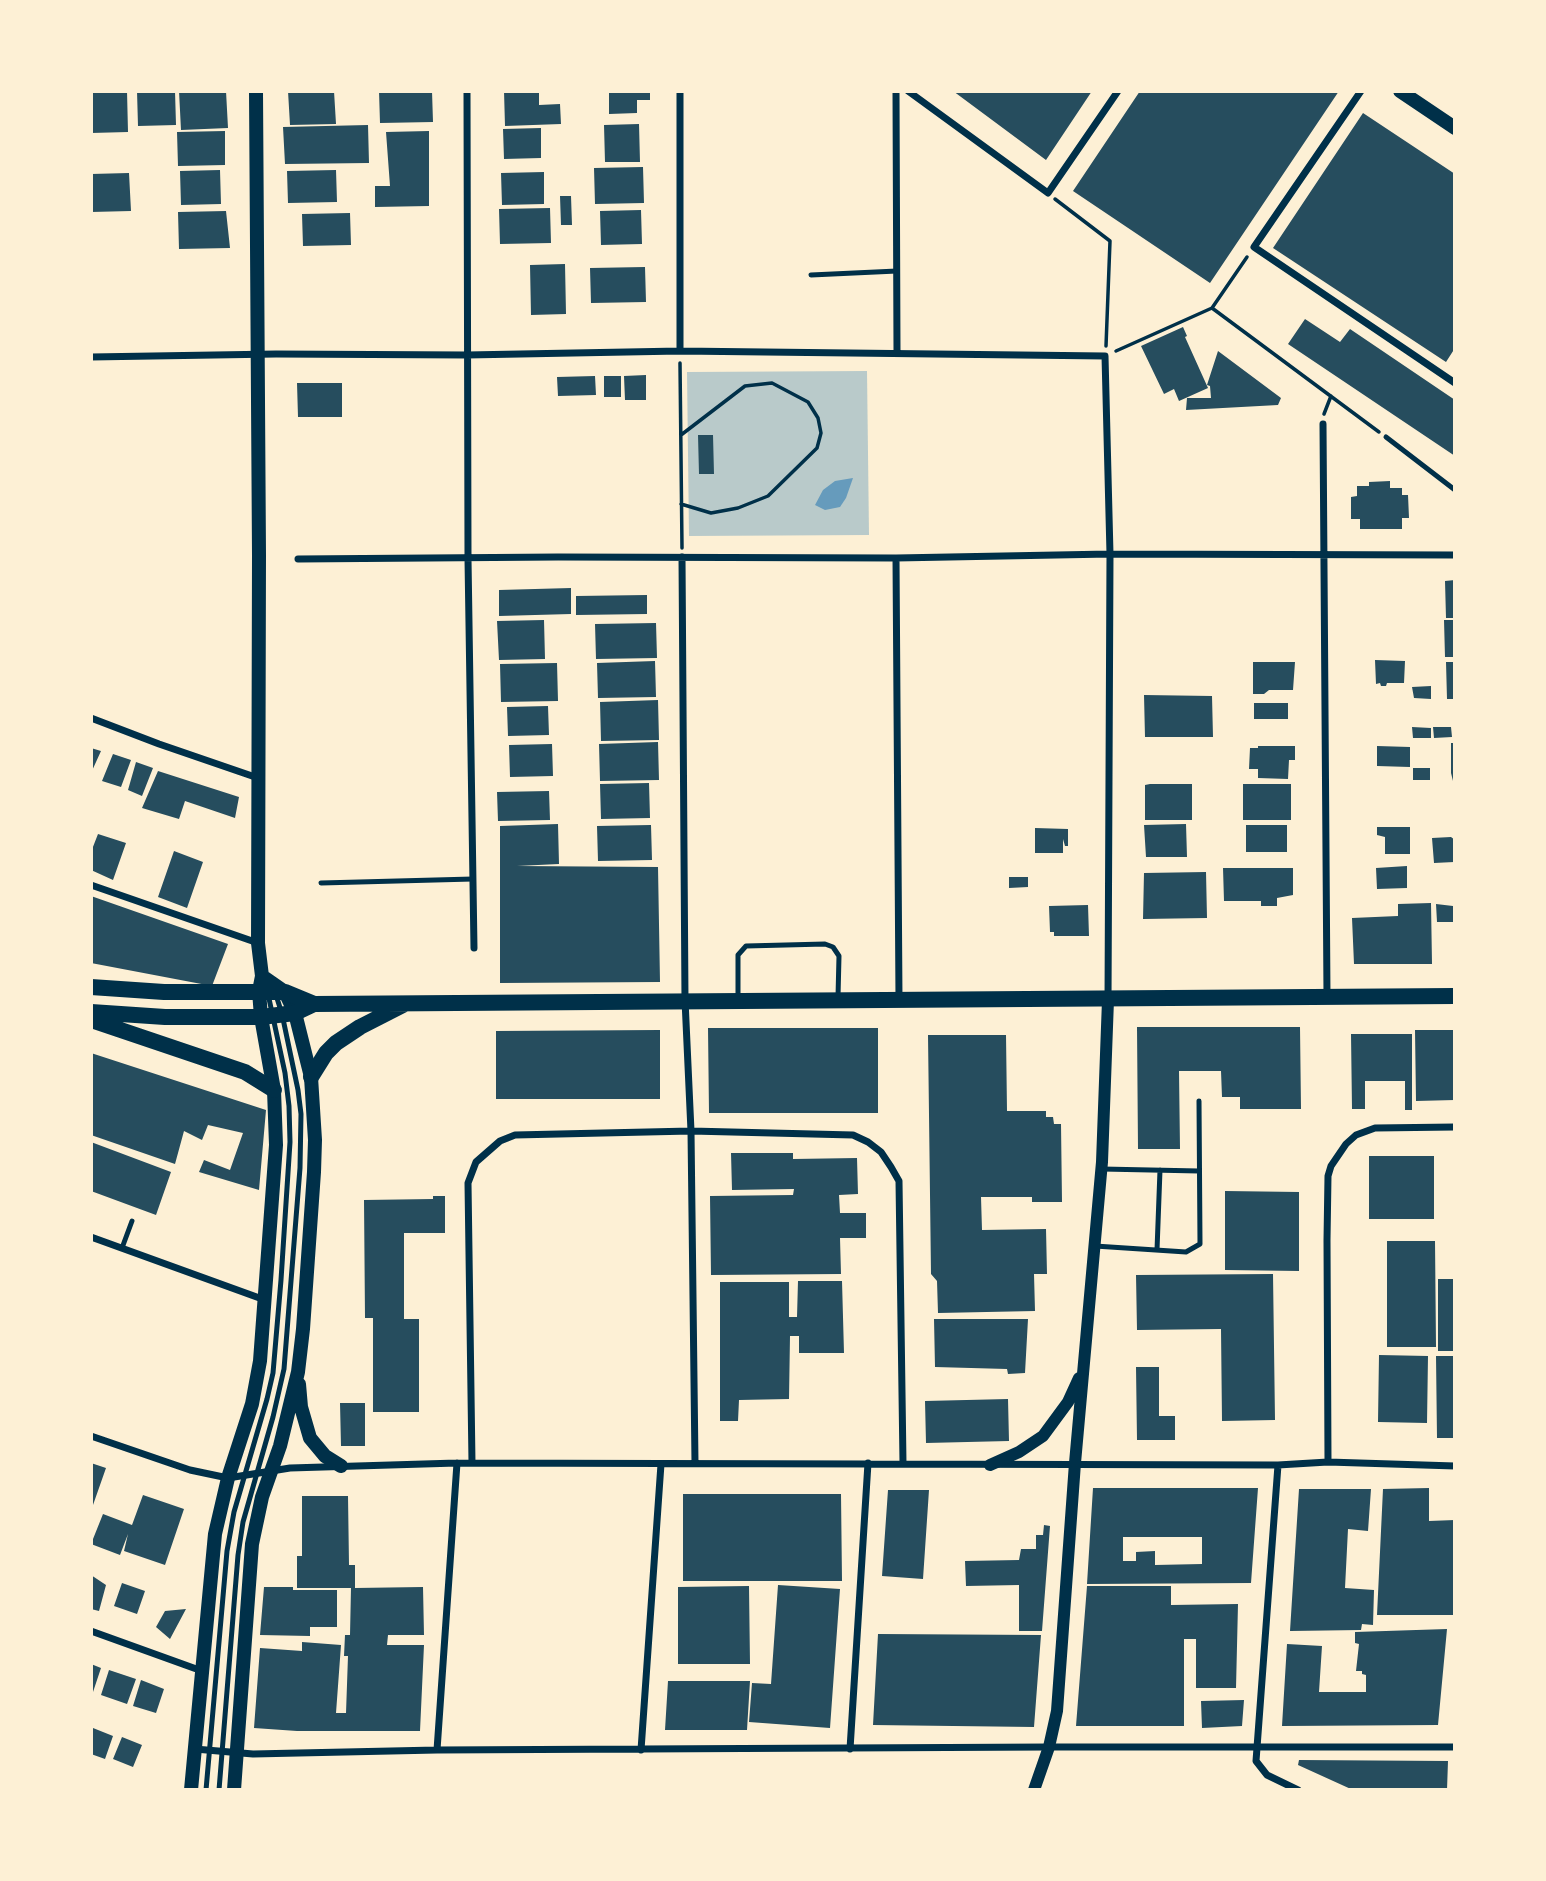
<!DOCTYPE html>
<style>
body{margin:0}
#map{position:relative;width:1546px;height:1881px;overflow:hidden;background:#fdf0d5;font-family:Lora,serif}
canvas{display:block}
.frame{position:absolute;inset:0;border:93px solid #fdf0d5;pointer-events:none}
</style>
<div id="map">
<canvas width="1546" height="1881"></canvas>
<div class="frame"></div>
</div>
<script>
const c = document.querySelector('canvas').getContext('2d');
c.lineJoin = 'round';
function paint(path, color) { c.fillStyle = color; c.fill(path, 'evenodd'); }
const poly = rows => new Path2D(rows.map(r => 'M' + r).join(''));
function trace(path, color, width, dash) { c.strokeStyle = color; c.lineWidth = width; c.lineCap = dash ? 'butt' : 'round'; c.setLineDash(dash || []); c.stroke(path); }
paint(poly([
 [867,371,869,535,689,536,687,372]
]), '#b9caca');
paint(poly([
 [853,478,846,498,840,507,825,510,815,505,823,490,835,481]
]), '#669bbc');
paint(poly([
 [91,91,127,91,128,132,91,133],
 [137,91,175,91,176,125,138,126],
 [179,91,226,91,228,128,181,130],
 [288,91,334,91,336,124,290,125],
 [379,91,432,91,433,122,380,123],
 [504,91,539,91,539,105,560,104,561,124,505,126],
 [609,91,650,91,650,100,637,100,637,113,609,114],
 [953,91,1092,91,1046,160],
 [1140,91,1339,91,1210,283,1073,191],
 [1363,113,1455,174,1455,348,1446,362,1273,248],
 [639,124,640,162,605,162,604,125],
 [368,125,369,163,285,164,283,127],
 [541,128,541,158,504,159,503,129],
 [225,131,225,165,178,166,177,132],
 [429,131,429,206,375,207,375,186,390,186,386,132],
 [643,167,644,203,595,204,594,168],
 [220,170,221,204,181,205,180,171],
 [336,170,337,202,288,203,287,171],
 [544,172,544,204,502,205,501,173],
 [129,173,131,211,91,212,91,174],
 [560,196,571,196,572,225,561,225],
 [550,208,551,243,500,244,499,209],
 [641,210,642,244,601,245,600,211],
 [226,211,230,248,179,249,178,212],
 [350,213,351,245,303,246,302,214],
 [565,264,566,314,531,315,530,265],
 [645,267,646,302,591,303,590,268],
 [1305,319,1340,342,1350,329,1455,400,1455,456,1288,344],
 [1183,327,1187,336,1185,337,1208,388,1179,401,1174,389,1164,394,1141,346],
 [1218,351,1281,398,1278,405,1186,410,1187,398,1211,398,1210,386,1207,385],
 [646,375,646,400,625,400,624,376],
 [595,376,596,395,558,396,557,377],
 [604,376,621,376,621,397,604,397],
 [297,383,342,383,342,417,298,417],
 [698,435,713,435,714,474,699,474],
 [1390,481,1390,488,1402,488,1402,495,1408,495,1409,518,1402,518,1402,529,1360,529,1360,519,1351,519,1351,497,1357,496,1357,486,1369,486,1369,482],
 [1455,580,1455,618,1446,618,1445,581],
 [571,588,571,614,499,616,499,590],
 [647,595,647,614,576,615,576,596],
 [544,620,545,659,499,660,497,621],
 [1444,620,1455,620,1455,657,1445,657],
 [656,623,657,658,596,659,595,624],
 [1375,660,1405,661,1404,683,1387,683,1386,686,1381,686,1380,683,1376,684],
 [655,661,656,697,598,698,597,663],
 [1253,662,1295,662,1293,690,1269,690,1264,694,1253,694],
 [1446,662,1455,662,1455,699,1447,699],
 [557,663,558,701,501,702,500,664],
 [1431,686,1431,699,1414,698,1412,687],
 [1144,695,1212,696,1213,737,1145,737],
 [658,700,659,740,601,741,600,702],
 [1254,703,1288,703,1288,719,1254,719],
 [548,706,549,735,508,736,507,707],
 [1412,727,1431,728,1431,738,1413,738],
 [1433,727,1451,727,1452,737,1434,738],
 [658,742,659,780,600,781,599,744],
 [1451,743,1455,743,1455,781,1453,781,1451,773],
 [552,744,553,776,510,777,509,745],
 [1258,746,1295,746,1295,760,1289,760,1288,779,1258,778,1258,769,1249,769,1250,748,1258,748],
 [1377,746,1410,747,1410,767,1377,766],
 [91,748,101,751,91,773],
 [113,754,131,760,121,787,102,781],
 [136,762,153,768,142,796,128,790],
 [1413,768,1430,768,1430,780,1413,780],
 [158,771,239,797,235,818,185,801,179,819,142,808],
 [649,783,650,818,601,819,600,784],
 [1150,784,1192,784,1192,820,1145,820,1145,785],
 [1243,784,1291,784,1291,820,1243,820],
 [549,791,550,820,498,821,497,792],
 [558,824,559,864,517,866,658,867,660,982,500,983,500,826],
 [1186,824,1187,857,1146,857,1144,825],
 [651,825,652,860,598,861,597,826],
 [1246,825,1287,825,1287,852,1246,852],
 [1377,827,1410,827,1410,854,1385,854,1385,837,1377,835],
 [1035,828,1068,829,1068,846,1065,846,1063,839,1063,853,1035,853],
 [98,834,126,843,113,880,91,870,91,852],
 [1451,837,1455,840,1454,862,1434,863,1432,838],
 [174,851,203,862,187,908,158,897],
 [1407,866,1407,888,1377,889,1376,868],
 [1223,868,1293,868,1293,895,1277,898,1277,906,1261,906,1261,901,1224,901],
 [1206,872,1207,918,1143,919,1144,873],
 [1009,877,1028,877,1028,887,1009,888],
 [91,896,228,944,212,986,91,963],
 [1431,903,1432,964,1354,964,1352,918,1398,916,1398,904],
 [1436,904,1453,906,1454,922,1437,922],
 [1088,905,1089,936,1054,936,1054,932,1050,932,1049,906],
 [1137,1027,1300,1027,1301,1109,1240,1109,1240,1097,1222,1097,1221,1071,1179,1071,1180,1149,1138,1149],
 [708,1028,878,1028,878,1113,709,1113],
 [660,1030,660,1099,496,1099,496,1031],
 [1415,1030,1455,1030,1455,1100,1416,1101],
 [1351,1034,1412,1034,1412,1110,1405,1110,1405,1081,1365,1081,1365,1109,1352,1109],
 [928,1035,1006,1035,1007,1111,1046,1111,1046,1117,1053,1117,1054,1124,1061,1124,1062,1202,1032,1202,1032,1197,981,1197,982,1230,1046,1229,1047,1274,1034,1274,1035,1311,938,1313,937,1281,931,1274],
 [91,1053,266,1110,259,1190,199,1172,204,1160,230,1170,243,1133,208,1125,202,1140,184,1131,175,1164,91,1135],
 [91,1142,171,1172,156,1215,91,1191],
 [731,1153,793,1153,793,1159,857,1158,858,1194,839,1195,840,1213,866,1213,866,1238,840,1238,841,1274,711,1275,710,1196,793,1195,794,1189,732,1190],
 [1369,1156,1434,1156,1434,1219,1369,1219],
 [1225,1191,1299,1192,1299,1271,1225,1270],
 [433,1196,445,1196,445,1233,404,1233,404,1319,419,1319,419,1412,373,1412,373,1318,365,1318,364,1200,433,1199],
 [1387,1241,1435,1241,1436,1347,1387,1347],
 [1273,1274,1275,1420,1222,1421,1221,1329,1137,1330,1136,1275],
 [1438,1279,1455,1279,1455,1351,1438,1351],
 [798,1281,842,1281,844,1353,799,1353,799,1336,790,1336,789,1399,739,1400,738,1421,720,1421,720,1282,789,1282,789,1317,797,1317],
 [934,1319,1028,1319,1025,1373,1008,1374,1007,1369,935,1367],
 [1379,1355,1428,1356,1427,1423,1378,1422],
 [1436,1356,1455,1356,1455,1438,1437,1438],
 [1136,1367,1159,1367,1159,1416,1175,1416,1175,1440,1137,1440],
 [1008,1399,1009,1441,926,1443,925,1401],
 [340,1403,365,1403,365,1446,341,1446],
 [91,1463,106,1468,93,1505,91,1504],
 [1093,1488,1258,1488,1251,1583,1087,1584],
 [1123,1537,1202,1537,1202,1564,1155,1565,1155,1551,1136,1552,1136,1561,1123,1561],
 [1429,1488,1429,1521,1455,1520,1455,1615,1377,1615,1383,1489],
 [1299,1489,1371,1489,1368,1531,1348,1529,1345,1588,1374,1590,1373,1625,1362,1624,1361,1630,1290,1631],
 [888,1490,929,1490,923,1579,882,1576],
 [683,1494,841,1494,842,1581,683,1581],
 [143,1495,184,1509,165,1565,124,1551,128,1534,120,1555,91,1544,103,1514,132,1525],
 [302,1496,348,1496,349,1565,355,1565,355,1588,423,1587,424,1635,388,1635,387,1645,424,1645,420,1731,297,1731,254,1728,260,1648,302,1651,302,1642,341,1645,336,1713,346,1713,348,1656,344,1656,345,1635,350,1635,351,1588,297,1588,297,1556,302,1556],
 [1044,1525,1050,1526,1042,1631,1019,1631,1019,1585,966,1586,965,1561,1019,1560,1021,1549,1036,1549,1036,1535,1043,1535],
 [91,1575,106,1585,99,1611,91,1609],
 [122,1583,145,1591,137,1614,114,1606],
 [778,1585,840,1589,830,1728,749,1722,752,1683,771,1684],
 [749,1586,750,1664,678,1664,678,1587],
 [1087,1586,1171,1586,1171,1605,1238,1604,1236,1688,1196,1688,1196,1639,1184,1639,1184,1726,1076,1726],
 [264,1587,293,1587,293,1590,337,1590,337,1627,310,1627,310,1636,260,1635],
 [186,1609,170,1639,156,1627,165,1611],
 [1447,1629,1438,1725,1282,1726,1287,1644,1322,1646,1319,1692,1366,1692,1366,1675,1362,1674,1362,1671,1356,1671,1359,1644,1355,1643,1355,1632],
 [878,1634,1041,1635,1034,1727,873,1725],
 [91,1664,101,1668,91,1698],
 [109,1670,136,1679,127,1704,101,1695],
 [141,1680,164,1689,156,1713,133,1706],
 [668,1681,750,1681,747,1730,665,1730],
 [1244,1700,1242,1726,1202,1728,1201,1701],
 [93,1728,113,1736,105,1759,91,1754],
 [122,1737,142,1745,133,1767,113,1759],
 [1299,1760,1448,1761,1447,1790,1353,1790,1298,1765]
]), '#264d5e');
trace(poly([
 [1055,199,1110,241,1106,346],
 [1212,308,1379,432],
 [1116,351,1212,308,1247,257],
 [680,363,682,548],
 [1324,414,1331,396],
 [681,435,745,386,772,383,808,402,818,418,821,433,817,448,768,496,738,508,711,513,681,504]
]), '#003049', 3.5);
trace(poly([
 [811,275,897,271],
 [1386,437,1455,490],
 [321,883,473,879],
 [738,999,738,955,746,946,825,944,833,947,839,956,838,997],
 [1102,1169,1199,1171],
 [1095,1246,1186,1252,1200,1244,1199,1101],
 [122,1248,132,1221],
 [1157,1250,1160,1170],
 [206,1790,227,1551,234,1512,267,1399,273,1373,281,1280,290,1142,289,1106,285,1073,268,994],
 [219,1790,238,1555,243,1522,273,1417,284,1369,300,1168,301,1114,298,1090,282,1014,276,995]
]), '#003049', 5);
trace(poly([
 [467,91,468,559,474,948],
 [896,91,897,352],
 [908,91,1048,193,1118,91],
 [1361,91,1254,247,1455,383],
 [680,351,680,91],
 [91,357,276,354,467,355,680,351,1105,356,1110,554,1108,1000],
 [1323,424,1327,996],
 [682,557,685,1000,691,1131,695,1463],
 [896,558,899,999],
 [298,559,558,557,896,558,1110,554,1455,555],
 [91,718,159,744,258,778],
 [91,885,258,943],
 [91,1237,265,1300],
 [91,1436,190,1470,228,1478,290,1468,457,1463,1278,1465,1328,1462,1455,1466],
 [1328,1462,1327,1240,1328,1176,1331,1166,1346,1144,1356,1135,1375,1128,1455,1127],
 [472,1463,468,1183,476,1162,500,1141,515,1135,691,1131,853,1135,868,1142,881,1152,891,1167,899,1181,903,1463],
 [1278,1465,1256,1761,1267,1775,1298,1790],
 [91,1631,202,1671],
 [195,1749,253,1754,437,1750,1049,1747,1455,1747],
 [850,1749,868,1463],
 [437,1750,457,1463],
 [641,1750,661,1464]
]), '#003049', 7);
trace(poly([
 [990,1465,1019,1452,1043,1436,1068,1402,1079,1378],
 [1034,1790,1049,1747,1057,1711,1075,1463,1102,1162,1108,1000]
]), '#003049', 12);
trace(poly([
 [1400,91,1455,128],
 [299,1384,301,1407,310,1438,325,1456,341,1466],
 [191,1790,215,1534,228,1478,252,1404,260,1361,276,1145,274,1090,261,1017,259,991,262,976,258,943,259,555,256,91],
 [234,1790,252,1544,262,1497,280,1446,298,1372,303,1329,314,1172,315,1140,311,1077,295,1013,285,992,262,976]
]), '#003049', 14);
trace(poly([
 [91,987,164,992,285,992,314,1004,1455,996],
 [91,1012,165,1017,261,1017,295,1013,314,1004],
 [94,1021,245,1072,274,1090],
 [311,1077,326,1053,336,1043,360,1027,405,1004]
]), '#003049', 16);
</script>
